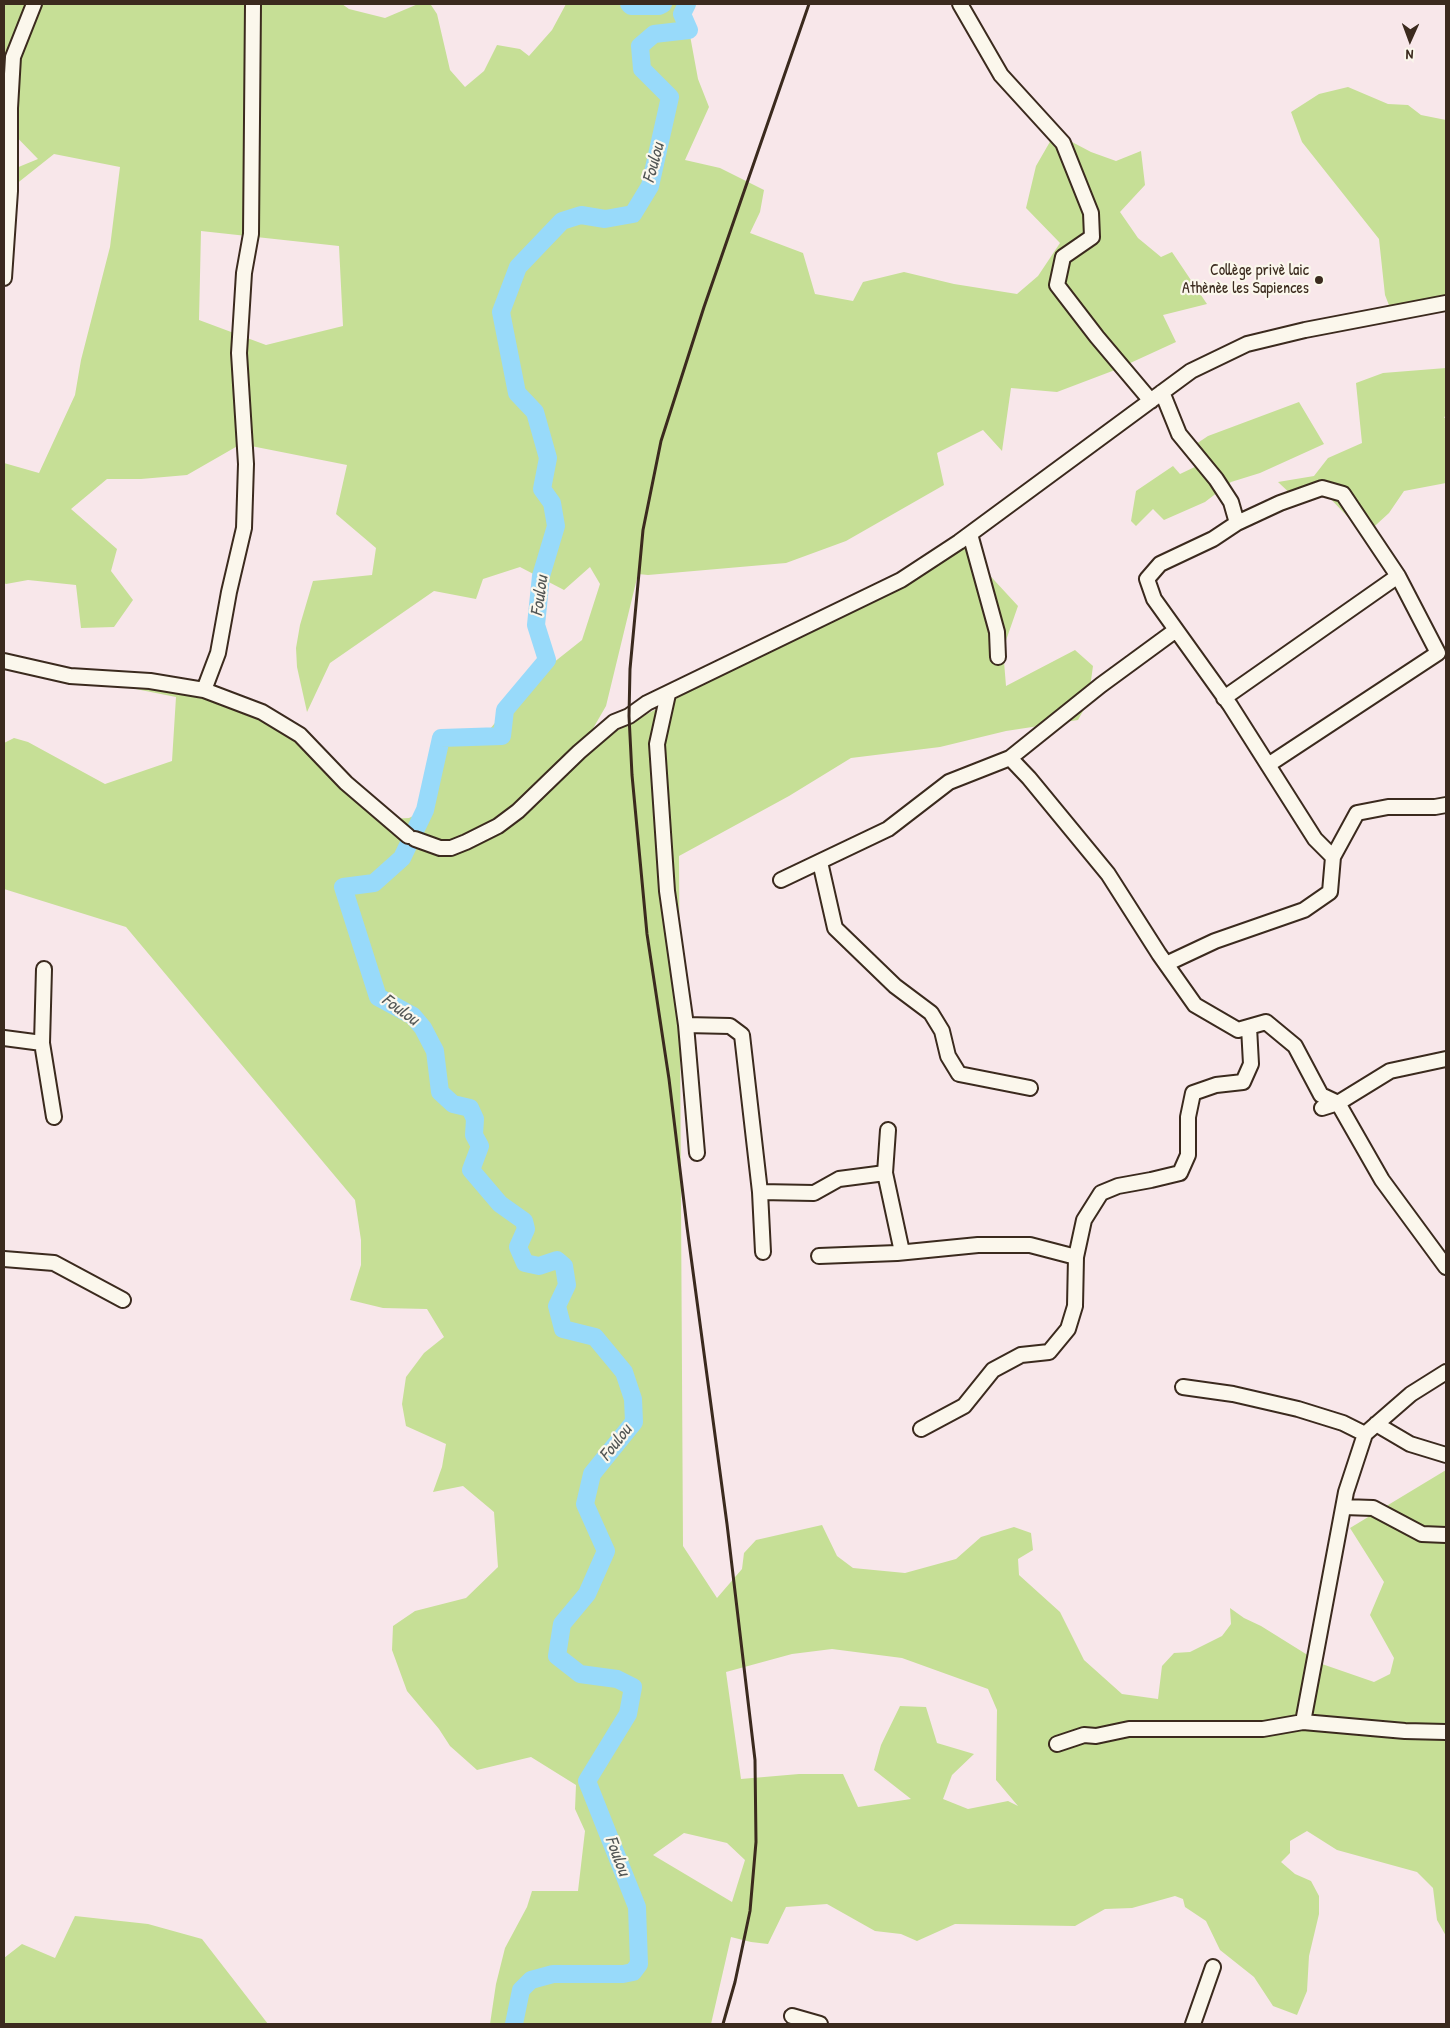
<!DOCTYPE html>
<meta charset="utf-8">
<style>
body{margin:0}
#map{position:relative;width:1450px;height:2028px;overflow:hidden;background:#f8e7ea;font-family:"Patrick Hand",sans-serif}
canvas{display:block}
.frame{position:absolute;inset:0;border:5px solid #3b2a1e;pointer-events:none}
.north{position:absolute;left:1385px;top:15px;width:50px;height:50px;-webkit-text-stroke:4px #fbf7ec;paint-order:stroke;rotate:182deg;font-size:14px;font-weight:700;line-height:20px;text-align:center;color:#3b2a1e}
.north::after{content:'';display:block;margin:auto;width:18px;height:22px;background:#3b2a1e;clip-path:polygon(50% 0,100% 100%,50% 72%,0 100%)}
</style>
<div id="map">
<canvas width="1450" height="2028"></canvas>
<div class="frame"></div>
<div class="north">N</div>
</div>
<script>
const c = document.querySelector('canvas').getContext('2d');
c.lineJoin = 'round';
function paint(path, color) { c.fillStyle = color; c.fill(path, 'evenodd'); }
const poly = rows => new Path2D(rows.map(r => 'M' + r).join(''));
function trace(path, color, width, dash) { c.strokeStyle = color; c.lineWidth = width; c.lineCap = dash ? 'butt' : 'round'; c.setLineDash(dash || []); c.stroke(path); }
function drawText(font, color, halo, rows, align = 'center') {
  c.font = font + ' "Patrick Hand",sans-serif'; c.lineWidth = 4.5; c.setLineDash([]); c.textBaseline = 'middle'; c.strokeStyle = halo; c.fillStyle = color; for (const [text, x, y, turn = 0] of rows) {
    c.save(); c.translate(x, y); c.rotate((+turn || 0) * Math.PI / 180); c.textAlign = isNaN(turn) ? turn : align; if (halo) c.strokeText(text, 0, 0); c.fillText(text, 0, 0); c.restore();
  }
}
paint(poly([
 [4,4,342,4,349,9,385,18,418,4,431,5,437,14,450,70,465,87,484,71,497,45,520,49,529,56,552,30,566,4,627,4,631,6,658,6,663,4,687,4,682,14,689,30,698,79,709,107,685,160,720,168,764,190,760,212,750,233,803,253,815,294,853,301,863,282,904,272,954,284,1017,294,1038,276,1060,243,1026,208,1036,166,1055,133,1091,152,1116,161,1141,151,1145,185,1120,212,1138,238,1161,257,1172,252,1207,304,1163,315,1176,342,1115,370,1057,392,1011,388,1002,451,983,430,937,453,944,485,846,541,786,563,648,575,638,574,606,706,580,751,959,542,1018,606,1003,649,1006,686,1075,650,1093,666,1088,702,1078,720,1006,731,940,747,851,758,789,796,679,856,683,1546,717,1598,742,1569,744,1553,756,1540,822,1525,837,1556,853,1568,905,1573,956,1559,981,1537,1014,1527,1031,1533,1033,1550,1018,1559,1019,1575,1060,1612,1084,1660,1122,1694,1158,1699,1162,1666,1174,1653,1190,1652,1222,1636,1231,1624,1230,1608,1244,1618,1261,1626,1322,1664,1374,1682,1390,1674,1394,1658,1370,1615,1384,1582,1350,1528,1446,1470,1446,1936,1437,1920,1433,1888,1417,1872,1337,1850,1307,1831,1290,1841,1290,1853,1281,1862,1295,1874,1311,1881,1319,1896,1319,1914,1309,1956,1307,1991,1297,2015,1273,2006,1254,1977,1220,1950,1206,1921,1185,1907,1183,1899,1175,1896,1132,1908,1105,1909,1075,1926,955,1924,917,1941,901,1934,875,1931,827,1904,786,1907,768,1944,751,1942,731,1937,711,2024,490,2024,496,1984,505,1948,527,1907,532,1891,578,1891,585,1831,575,1809,576,1785,531,1757,477,1770,450,1746,439,1729,407,1691,392,1650,393,1626,415,1611,466,1598,498,1567,494,1512,463,1486,433,1492,442,1467,446,1444,406,1426,402,1404,406,1377,424,1353,444,1337,427,1309,383,1308,350,1300,361,1265,361,1240,355,1200,126,927,4,889,4,743,14,738,28,742,105,784,172,761,176,697,70,676,204,690,300,735,390,819,409,818,425,810,441,738,462,732,490,729,547,660,553,663,582,640,600,584,590,567,564,590,520,567,483,579,476,599,434,591,330,663,307,712,297,667,296,648,300,625,313,581,372,575,376,548,336,514,347,465,241,444,187,475,141,479,107,479,71,509,117,549,111,571,133,600,114,627,81,628,76,585,28,580,6,584,4,583,4,463,39,473,75,395,81,360,110,247,120,167,54,154,15,185,4,173,38,159,4,124],
 [201,231,339,246,343,326,266,345,199,320],
 [832,1649,902,1658,988,1689,997,1710,996,1780,1018,1806,1008,1801,968,1809,943,1799,952,1775,974,1754,937,1743,926,1707,900,1706,881,1745,874,1770,911,1799,858,1807,843,1774,799,1774,741,1779,726,1672,792,1654],
 [684,1833,727,1843,745,1860,732,1902,653,1855],
 [1348,87,1388,104,1408,105,1421,115,1446,120,1446,303,1392,313,1385,295,1379,239,1302,142,1291,112,1319,94],
 [1446,368,1446,414,1444,418,1446,418,1446,483,1404,491,1389,513,1365,535,1326,494,1296,499,1278,482,1314,476,1328,458,1362,443,1356,383,1383,373],
 [1299,402,1324,444,1260,473,1231,482,1205,502,1164,520,1153,509,1136,526,1131,521,1136,491,1173,466,1180,474,1201,464,1193,446,1208,436],
 [75,1916,148,1924,202,1939,268,2024,4,2024,4,1958,22,1944,55,1958]
]), '#c6df96');
trace(poly([
 [629,4,631,6,659,6,663,4],
 [514,2024,521,1990,531,1980,553,1974,623,1974,633,1972,639,1964,637,1907,587,1781,628,1714,633,1687,617,1679,580,1674,557,1656,562,1624,587,1594,606,1551,585,1504,592,1474,634,1422,633,1399,624,1372,595,1337,563,1329,557,1306,567,1285,564,1266,557,1260,539,1266,525,1263,518,1247,526,1229,524,1221,500,1204,471,1170,480,1146,474,1135,475,1119,470,1108,453,1104,440,1092,435,1051,423,1028,413,1016,378,997,343,887,374,883,402,858,425,810,441,738,502,736,505,710,547,660,536,625,541,576,556,526,552,503,542,489,548,458,535,412,517,393,501,312,518,267,562,221,581,215,605,219,633,214,650,186,670,97,642,69,640,46,654,34,689,30,682,14,687,4]
]), '#98dafa', 18);
const minor = poly([
 [960,4,1001,75,1063,143,1091,213,1092,237,1063,257,1057,285,1097,337,1151,401],
 [4,278,10,191,10,108,13,57,34,4],
 [1162,392,1179,434,1216,479,1231,502,1237,523,1213,539,1160,564,1147,579,1154,599,1230,705,1315,839,1333,857],
 [1237,523,1280,503,1322,488,1343,494,1398,576,1438,653,1268,765],
 [970,534,997,632,998,657],
 [4,661,70,676,150,681,204,690,262,712,300,735,346,783,408,836],
 [204,690,218,653,229,592,244,528,246,464,239,353,244,273,251,234,253,4],
 [668,694,657,744,667,891,686,1025,697,1153],
 [1224,698,1398,576],
 [1010,758,1029,778,1108,874,1159,954,1195,1005,1238,1030,1266,1022,1295,1046,1321,1095,1338,1103,1382,1180,1446,1267],
 [415,839,440,848,451,848,466,842,498,826,518,811,579,752,614,722,629,716,647,703,901,580,959,542,1191,371,1247,344,1305,330,1446,303],
 [820,862,835,928,895,986,931,1013,942,1031,948,1056,959,1074,1030,1088],
 [781,880,888,829,949,782,1010,758,1101,685,1176,630],
 [1166,964,1215,941,1304,910,1330,892,1333,857,1357,813,1388,807,1435,807,1446,805],
 [44,969,42,1043,54,1117],
 [686,1025,730,1026,742,1035,760,1192,763,1252],
 [4,1038,42,1043],
 [1322,1108,1338,1103,1390,1071,1446,1059],
 [888,1130,885,1173,902,1252],
 [760,1192,814,1193,839,1179,885,1173],
 [819,1256,897,1253,978,1245,1030,1245,1076,1257],
 [4,1259,54,1263,123,1300],
 [1183,1387,1233,1394,1298,1409,1343,1423,1365,1434],
 [1376,1424,1410,1444,1446,1455],
 [921,1429,964,1406,993,1370,1021,1355,1049,1352,1068,1329,1075,1306,1076,1257,1084,1220,1101,1193,1118,1186,1151,1180,1180,1173,1188,1155,1188,1117,1193,1093,1216,1085,1243,1082,1251,1064,1249,1027],
 [1344,1507,1373,1508,1422,1534,1446,1535],
 [1303,1722,1346,1492,1365,1434,1411,1394,1446,1372],
 [1057,1744,1084,1735,1096,1736,1129,1729,1263,1729,1303,1722,1405,1731,1446,1732],
 [792,2016,820,2024],
 [1193,2024,1213,1967]
]);
trace(minor, '#3b2a1e', 18);
trace(minor, '#fbf7ec', 14);
trace(poly([
 [723,2024,735,1982,750,1911,756,1842,755,1760,727,1524,687,1227,669,1079,647,934,632,775,629,716,630,669,643,530,661,441,704,307,809,4]
]), '#3b2a1e', 3);
for (const [x, y, r, color] of [
 [1319,280,5,"#3b2a1e"]
]) { const dot = new Path2D(); dot.arc(x, y, r, 0, 2 * Math.PI); c.fillStyle = color; c.fill(dot); trace(dot, '#fbf7ec', 2); }
drawText('16px', '#3b2a1e', '#fbf7ec', [
 ["Collège privè laic",1309,271],
 ["Athènèe les Sapiences",1309,289]
], 'right');
drawText('italic 18px', '#525655', '#fbf7ec', [
 ["Foulou",654,163,-75],
 ["Foulou",540,596,-82],
 ["Foulou",400,1010,36],
 ["Foulou",616,1443,-52],
 ["Foulou",617,1856,69]
]);
</script>
